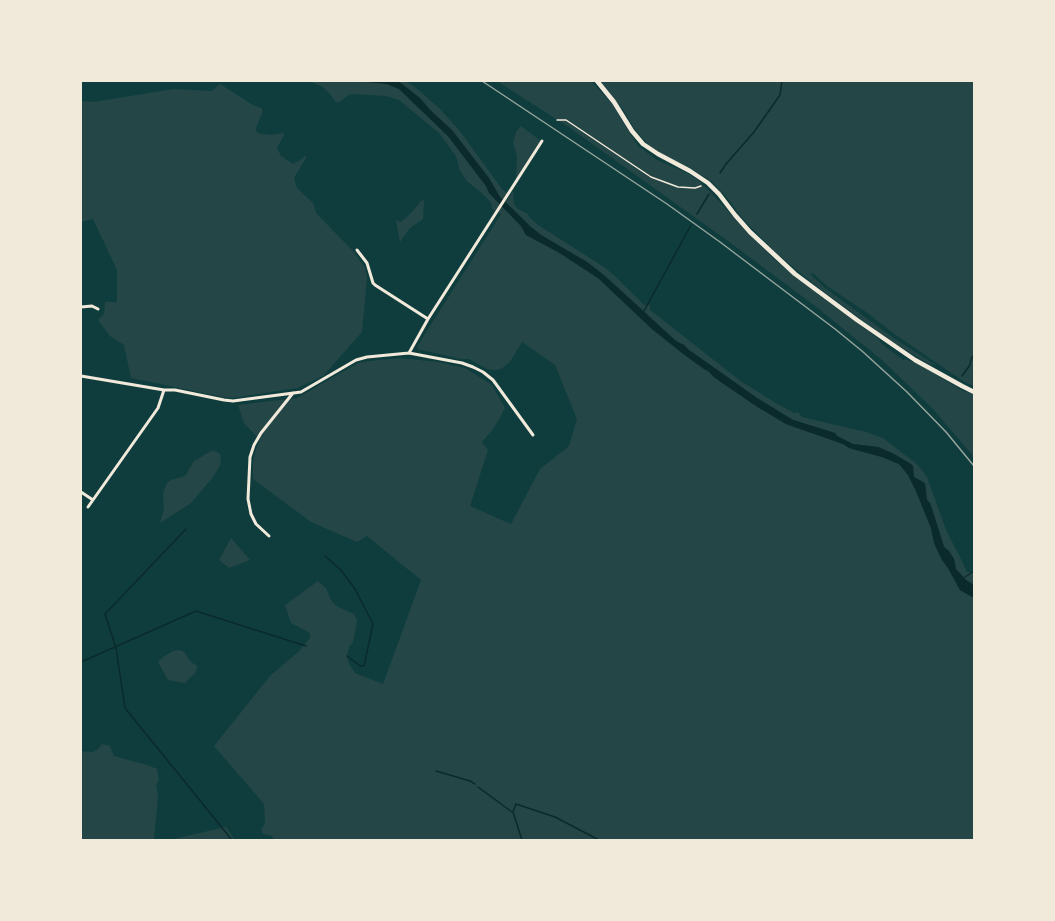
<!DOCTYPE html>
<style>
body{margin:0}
#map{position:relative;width:1055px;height:921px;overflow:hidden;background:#0f3d3e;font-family:Cabin,sans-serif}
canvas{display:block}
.frame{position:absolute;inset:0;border:82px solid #f1e9da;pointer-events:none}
</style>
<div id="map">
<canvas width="1055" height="921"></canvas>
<div class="frame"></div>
</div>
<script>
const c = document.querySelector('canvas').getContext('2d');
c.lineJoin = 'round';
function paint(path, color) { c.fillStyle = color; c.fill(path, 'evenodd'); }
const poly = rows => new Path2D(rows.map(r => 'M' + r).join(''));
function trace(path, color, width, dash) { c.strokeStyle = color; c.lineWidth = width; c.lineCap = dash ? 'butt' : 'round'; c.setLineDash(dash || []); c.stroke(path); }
paint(poly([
 [309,81,367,81,387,84,399,89,448,136,486,186,489,193,521,226,526,235,558,252,598,278,652,329,682,353,704,369,708,371,715,378,756,406,786,424,843,444,849,448,882,457,899,464,908,475,916,491,931,528,934,542,942,560,948,568,960,590,974,598,974,840,274,840,272,836,263,834,261,829,265,824,264,804,214,746,270,676,299,651,310,638,310,633,291,623,285,605,318,581,326,588,331,600,336,606,354,614,357,621,353,642,349,647,347,656,349,664,355,673,383,684,421,580,367,536,357,542,311,522,253,479,253,463,256,449,260,440,244,423,238,405,297,398,358,363,377,360,400,358,438,362,465,368,492,385,505,408,494,428,482,442,488,450,470,506,511,524,540,469,569,446,577,419,555,365,522,342,510,362,501,369,494,370,487,369,469,359,461,359,417,349,418,345,501,214,492,209,491,203,485,196,467,181,460,171,456,156,439,133,399,100,386,96,352,94,347,96,340,102,337,102,335,101,329,93,323,87],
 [398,81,406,81,415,87,439,108,459,130,502,189,508,194,504,200,500,197,489,178,420,98],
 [497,81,591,81,613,105,638,146,657,160,687,173,698,180,714,196,748,233,773,258,794,276,880,340,881,343,903,360,905,359,919,364,961,390,974,395,974,457,933,409,882,360,815,306,728,241,570,128],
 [600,81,974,81,974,377,972,379,974,380,974,386,963,381,893,333,866,312,827,286,813,273,810,274,825,288,895,339,937,366,927,363,889,340,824,292,776,253,742,218,729,200,711,181,692,169,651,148,636,131,622,108],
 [220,84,253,105,261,108,263,111,256,128,256,131,260,134,271,135,283,133,284,135,277,148,281,156,293,164,302,159,306,155,306,158,294,178,297,188,313,203,316,213,354,252,365,268,367,277,362,332,323,376,297,388,232,398,223,397,131,378,124,345,110,336,98,320,104,314,105,302,117,302,117,270,93,219,81,222,81,101,94,102,173,89,212,91],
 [521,126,541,141,516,179,517,156,513,143,516,132],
 [513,191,514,204,518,209,528,214,529,217,538,225,604,267,616,277,644,305,650,305,650,310,742,382,776,403,794,413,798,412,802,417,866,432,883,438,918,465,927,477,946,530,962,561,967,572,974,572,974,585,966,580,956,569,954,559,949,551,944,547,934,515,930,503,927,500,925,484,923,482,914,477,911,464,894,454,878,447,853,444,837,436,835,433,793,420,757,398,689,350,684,345,676,341,605,276,587,262,541,235,531,227,506,202],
 [424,200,423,219,410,228,400,242,396,220,401,222,411,213,421,201],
 [213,450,220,454,221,459,220,465,214,476,191,503,160,523,164,509,163,493,167,483,171,480,185,476,194,461],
 [231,538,250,560,229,568,219,560],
 [180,650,184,652,191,662,197,666,196,672,185,683,168,680,158,662,163,657,173,651],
 [102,744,110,746,114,756,147,765,157,769,159,780,156,784,158,796,154,840,81,840,81,751,93,752,98,749],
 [226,827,235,840,169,840]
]), '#244646');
paint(poly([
 [356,81,398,81,420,98,430,110,452,130,489,178,500,197,531,227,541,235,587,262,605,276,676,341,684,345,689,350,757,398,793,420,835,433,837,436,853,444,878,447,894,454,911,464,913,466,914,477,923,482,925,484,927,500,930,503,934,515,944,547,949,551,954,559,956,569,966,580,974,585,974,598,960,590,948,568,942,560,934,543,931,528,916,491,908,475,899,464,882,457,849,448,843,444,786,424,756,406,715,378,708,371,704,369,682,353,652,329,598,278,558,252,526,235,521,226,489,193,486,186,448,136,399,89,387,84]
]), '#0a2a2b');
trace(poly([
 [720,173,726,164,754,132,780,95,782,81],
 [697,214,709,194],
 [644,311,691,225],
 [962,376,970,365,971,359,974,355],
 [186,529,105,614,116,648,125,708,232,840],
 [325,556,341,570,355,589,373,624,364,666,360,666,347,656],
 [965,577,974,571],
 [81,662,196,611,306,646],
 [436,771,470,781,475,784],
 [478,787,512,812],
 [522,840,513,812,516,804,555,817,599,840]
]), '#0a2a2b', 1.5);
trace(poly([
 [557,120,566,120,651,177,678,187,695,188,701,186]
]), '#f1e9da', 1.5);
trace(poly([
 [357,250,367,263,373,283,375,285,428,319],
 [81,307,92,306,98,309],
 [409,353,428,319,542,141],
 [81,376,164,390,175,390,224,400,233,401,301,392,356,360,367,357,409,353,462,363,473,367,483,372,493,380,533,435],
 [81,492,93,500],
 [88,507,158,408,164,390],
 [269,536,256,524,251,514,248,499,250,457,254,445,261,433,293,393]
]), '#f1e9da', 3);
trace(poly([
 [597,81,614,102,632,131,643,144,658,154,690,171,708,183,719,194,735,215,750,232,795,274,857,320,915,360,962,386,974,392]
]), '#f1e9da', 4.5);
trace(poly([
 [482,81,667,204,720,242,835,329,862,351,907,392,946,432,974,466]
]), '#97a49c', 1.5);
</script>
